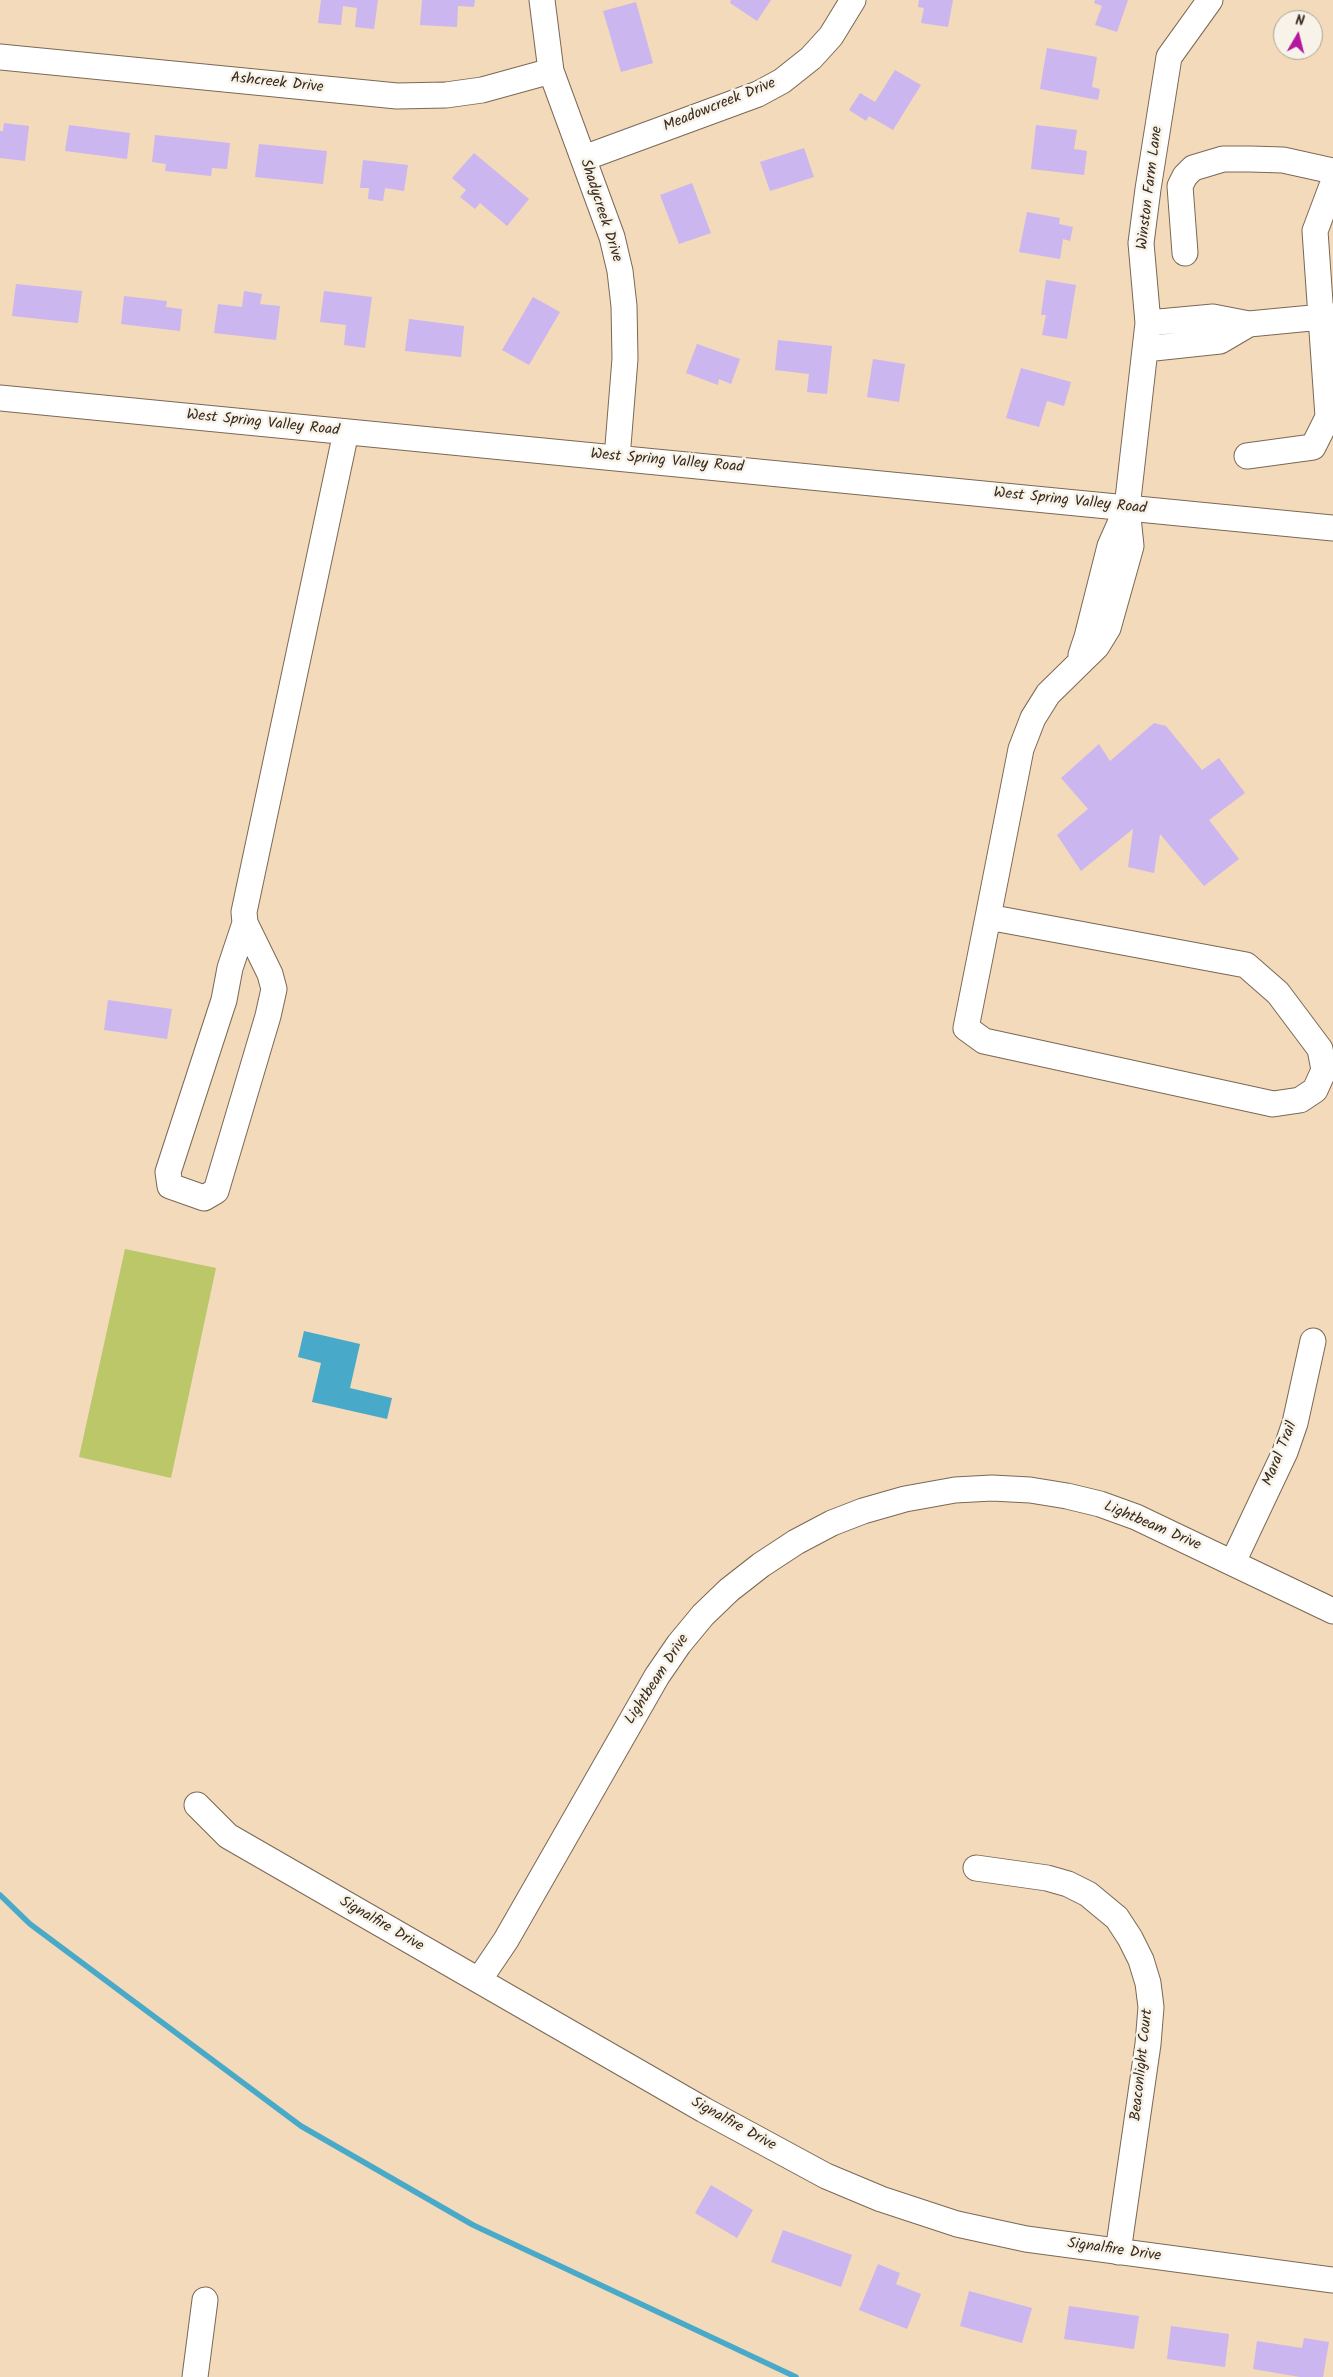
<!DOCTYPE html>
<style>
body{margin:0}
#map{position:relative;width:1333px;height:2377px;overflow:hidden;background:#f2dabb;font-family:Kalam,sans-serif}
canvas{display:block}
.north{position:absolute;left:1273px;top:10px;width:50px;height:50px;box-sizing:border-box;background:#f7f3e8;border:1px solid #aca397;border-radius:50%;rotate:8deg;font-size:14px;font-weight:700;line-height:20px;text-align:center;color:#3b2a1e}
.north::after{content:'';display:block;margin:auto;width:18px;height:22px;background:#b5179e;clip-path:polygon(50% 0,100% 100%,50% 72%,0 100%)}
</style>
<div id="map">
<canvas width="1333" height="2377"></canvas>
<div class="north">N</div>
</div>
<script>
const c = document.querySelector('canvas').getContext('2d');
c.lineJoin = 'round';
function paint(path, color) { c.fillStyle = color; c.fill(path, 'evenodd'); }
const poly = rows => new Path2D(rows.map(r => 'M' + r).join(''));
function trace(path, color, width, dash) { c.strokeStyle = color; c.lineWidth = width; c.lineCap = dash ? 'butt' : 'round'; c.setLineDash(dash || []); c.stroke(path); }
function drawText(font, color, halo, rows, align = 'center') {
  c.font = font + ' Kalam,sans-serif'; c.lineWidth = 5; c.setLineDash([]); c.textBaseline = 'middle'; c.strokeStyle = halo; c.fillStyle = color; for (const [text, x, y, turn = 0] of rows) {
    c.save(); c.translate(x, y); c.rotate((+turn || 0) * Math.PI / 180); c.textAlign = isNaN(turn) ? turn : align; if (halo) c.strokeText(text, 0, 0); c.fillText(text, 0, 0); c.restore();
  }
}
paint(poly([
 [125,1249,216,1268,171,1478,79,1457]
]), '#bbc769');
paint(poly([
 [304,1331,360,1344,350,1388,392,1398,387,1419,312,1402,321,1363,298,1357]
]), '#49a9c8');
trace(poly([
 [0,1895,30,1924,301,2126,473,2225,796,2377]
]), '#49a9c8', 5.5);
paint(poly([
 [321,0,378,0,374,29,355,27,357,8,343,6,341,25,318,23],
 [422,0,475,0,474,7,458,6,457,27,420,25],
 [731,0,771,0,757,21,730,3],
 [919,0,953,0,948,27,921,23,924,8,918,7],
 [1095,0,1128,0,1117,32,1095,25,1102,6,1094,3],
 [636,2,653,63,621,72,603,11],
 [1047,48,1097,57,1092,87,1100,89,1098,100,1040,89],
 [895,70,921,85,893,130,869,116,866,121,849,110,860,93,875,102],
 [4,123,29,126,25,161,0,158,0,131,3,131],
 [69,125,130,133,127,159,65,151],
 [1036,125,1077,130,1074,149,1087,151,1084,175,1031,169],
 [155,135,230,143,227,169,212,168,211,176,165,171,166,164,152,162],
 [259,144,327,151,323,184,255,177],
 [804,148,814,177,770,191,760,162],
 [474,153,529,199,507,226,480,203,475,209,460,197,466,190,452,178],
 [363,160,408,165,404,191,385,188,383,201,368,199,369,188,360,188],
 [692,183,711,233,679,244,660,195],
 [1027,212,1060,218,1059,224,1073,227,1070,241,1063,239,1060,259,1019,252],
 [1046,280,1076,285,1067,339,1042,335,1046,315,1041,315],
 [16,284,82,291,78,323,12,316],
 [244,291,262,294,260,304,280,306,276,340,214,333,218,304,242,307],
 [324,291,372,297,365,348,344,345,346,325,320,322],
 [124,296,167,301,166,307,182,309,180,331,121,324],
 [533,297,560,312,529,365,502,350],
 [409,319,464,326,461,357,405,351],
 [778,340,832,346,827,394,807,392,809,374,775,370],
 [697,344,740,359,731,384,719,379,718,385,686,373],
 [873,359,905,364,899,402,867,397],
 [1021,368,1071,382,1064,406,1047,401,1039,427,1006,418],
 [1154,723,1166,726,1202,770,1219,758,1245,793,1209,820,1239,859,1204,886,1160,834,1154,873,1128,867,1133,829,1081,871,1057,835,1088,809,1061,778,1099,744,1110,761],
 [108,1000,172,1009,167,1039,104,1030],
 [711,2185,753,2210,737,2238,695,2213],
 [783,2230,852,2255,841,2287,771,2262],
 [878,2264,900,2273,896,2284,921,2294,907,2329,859,2310],
 [969,2291,1032,2308,1022,2343,960,2326],
 [1069,2306,1139,2316,1134,2349,1064,2339],
 [1171,2326,1229,2334,1225,2367,1167,2359],
 [1304,2338,1329,2342,1323,2377,1300,2377,1253,2369,1257,2341,1302,2348]
]), '#cbb6ef');
const minor = poly([
 [542,0,551,71,612,237,620,271,624,306,625,359,617,458],
 [0,57,397,96,446,95,482,90,551,71],
 [584,158,758,94,782,81,811,58,831,36,853,0],
 [1185,253,1180,186,1185,176,1193,168,1223,159,1250,159,1283,160,1333,171],
 [1148,323,1213,317,1249,324,1333,316],
 [1145,349,1220,341,1249,324],
 [0,398,1333,528],
 [1247,456,1313,447,1328,417,1315,231,1333,183],
 [1081,655,1087,637,1110,546,1126,510],
 [988,917,1246,965,1278,993,1320,1049,1324,1070,1315,1090,1300,1100,1273,1104,984,1041,966,1028,988,917,1021,749,1033,718,1048,694,1097,646,1108,628,1131,546,1127,508,1148,323,1141,243,1148,189,1169,57,1210,0],
 [245,923,230,968,224,1000,168,1172,170,1186,204,1198,216,1191,268,1016,274,989,270,974,245,923,244,912,346,432],
 [1233,1562,1285,1452,1295,1423,1313,1341],
 [197,1805,228,1836,704,2110,826,2176,881,2199,957,2224,1026,2239,1333,2280],
 [976,1868,1047,1878,1068,1884,1088,1894,1117,1918,1130,1938,1141,1960,1148,1983,1151,2007,1148,2044,1118,2252],
 [479,1980,506,1940,657,1676,679,1644,703,1615,729,1590,761,1565,796,1542,832,1523,863,1511,905,1499,955,1490,992,1488,1030,1490,1067,1496,1100,1504,1136,1517,1333,1611],
 [195,2377,205,2300]
]);
trace(minor, '#7b6855', 27);
trace(minor, '#fff', 25);
drawText('15px', '#3b2a1e', '#f7f3e8', [
 ["Ashcreek Drive",277,84,6],
 ["Meadowcreek Drive",720,106,-22],
 ["Winston Farm Lane",1151,188,-83],
 ["Shadycreek Drive",600,211,72],
 ["West Spring Valley Road",263,424,6],
 ["West Spring Valley Road",667,462,5],
 ["West Spring Valley Road",1070,502,6],
 ["Maral Trail",1281,1454,-68],
 ["Lightbeam Drive",1152,1527,23],
 ["Lightbeam Drive",658,1680,-57],
 ["Signalfire Drive",381,1925,30],
 ["Beaconlight Court",1143,2065,-84],
 ["Signalfire Drive",733,2125,29],
 ["Signalfire Drive",1114,2251,8]
]);
</script>
